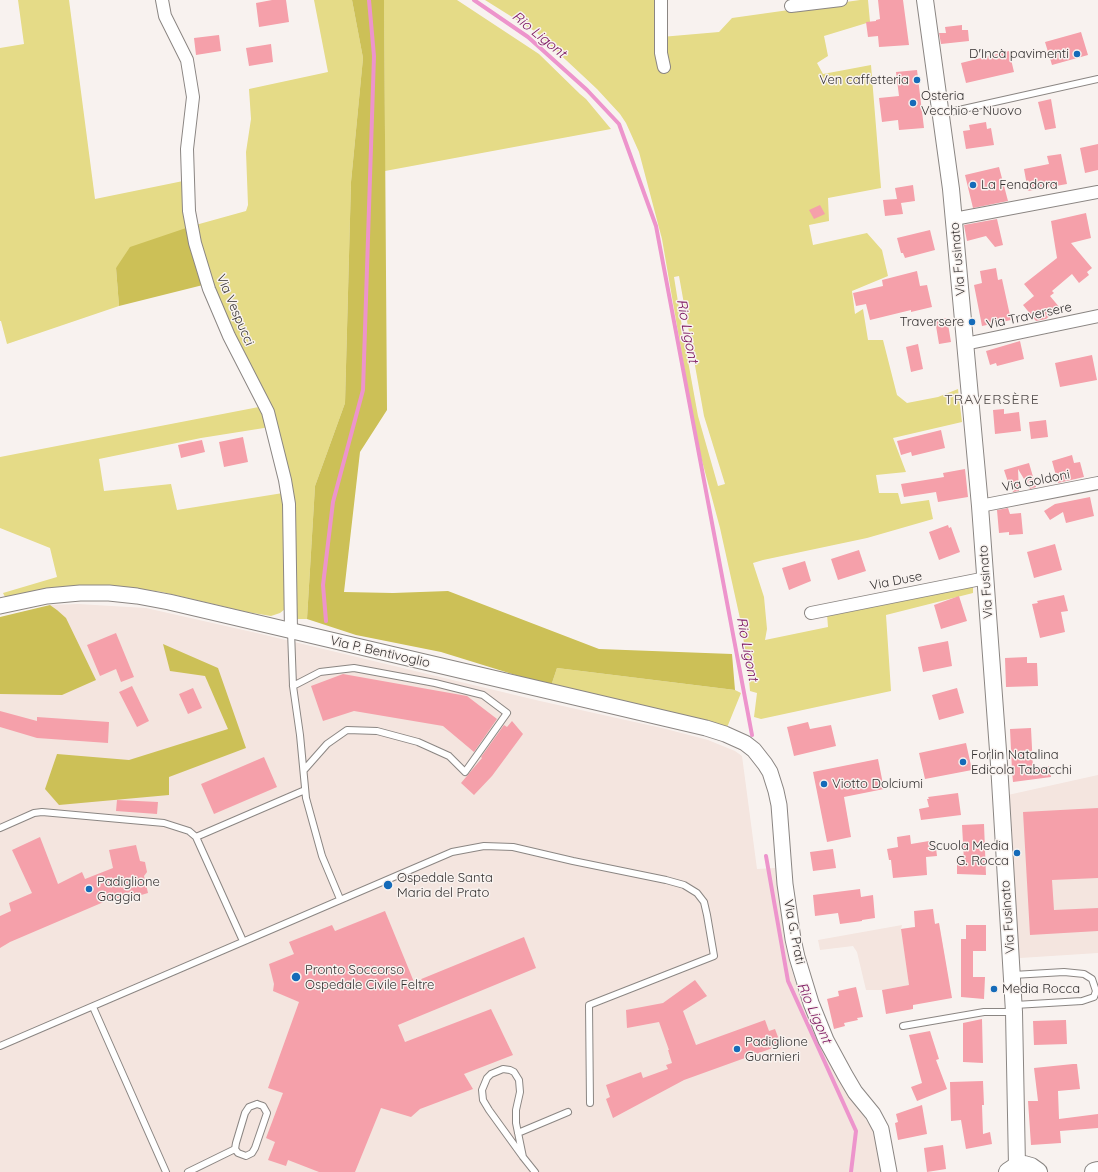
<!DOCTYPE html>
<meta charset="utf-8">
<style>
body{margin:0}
canvas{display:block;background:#f8f2ef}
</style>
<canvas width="1098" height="1172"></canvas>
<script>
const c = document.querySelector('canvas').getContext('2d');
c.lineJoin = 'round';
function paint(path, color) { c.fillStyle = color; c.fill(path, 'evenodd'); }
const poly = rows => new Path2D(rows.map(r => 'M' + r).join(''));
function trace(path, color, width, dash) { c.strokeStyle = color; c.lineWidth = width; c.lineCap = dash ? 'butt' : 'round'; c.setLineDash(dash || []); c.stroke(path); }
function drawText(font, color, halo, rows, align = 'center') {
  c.font = font + ' Quicksand,sans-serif'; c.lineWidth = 3; c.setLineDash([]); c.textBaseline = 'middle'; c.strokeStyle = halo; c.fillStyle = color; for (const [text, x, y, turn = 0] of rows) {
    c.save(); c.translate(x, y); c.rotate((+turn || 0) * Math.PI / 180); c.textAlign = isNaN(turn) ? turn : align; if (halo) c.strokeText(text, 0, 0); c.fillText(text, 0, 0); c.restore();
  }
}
paint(poly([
 [78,604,146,608,261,634,540,701,666,729,708,740,735,751,742,756,757,869,775,868,784,938,792,971,803,1006,816,1036,833,1067,858,1108,871,1127,878,1144,884,1172,0,1172,0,620,57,610,50,605],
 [1098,775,1098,953,1020,958,1010,960,999,797],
 [939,923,948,978,882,990,866,990,857,952,853,946,820,950,818,940,902,925,901,929]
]), '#f4e5df');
paint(poly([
 [18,0,69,0,95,199,188,180,192,226,246,211,248,205,246,152,251,119,249,89,328,72,314,0,352,0,363,58,351,182,345,403,315,486,307,619,291,619,285,580,285,609,280,613,271,616,247,612,162,592,127,587,97,586,69,586,38,590,5,597,3,593,57,577,50,548,0,528,0,457,264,406,229,336,192,226,116,268,119,306,7,344,1,321,0,321,0,48,24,44],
 [271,425,283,493,177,510,171,484,104,491,99,459,201,438,264,428],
 [384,0,457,0,539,54,580,94,586,99,611,129,385,171],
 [485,0,661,0,661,37,719,32,732,18,860,0,868,0,870,22,824,36,828,56,817,63,823,74,871,65,881,188,828,198,829,221,809,225,813,245,867,233,882,250,888,276,852,291,855,314,863,309,868,340,883,340,897,395,907,403,938,397,958,389,962,422,893,438,906,472,876,475,879,493,898,493,901,504,929,500,933,519,867,538,763,560,753,563,764,597,767,629,765,640,828,627,827,614,973,587,973,593,886,615,891,691,761,719,754,717,757,693,750,691,748,670,741,623,720,528,697,442,662,239,639,152,626,123,620,114,597,89,536,32],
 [679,276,704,416,725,484,718,486,698,416,684,339,674,277],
 [557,668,735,690,741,693,726,730,551,686]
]), '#e5db87');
paint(poly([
 [352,0,384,0,387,410,360,452,344,592,393,593,448,591,599,649,732,654,735,690,557,668,551,686,441,652,356,635,307,619,315,486,345,403,351,182,363,58],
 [192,226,207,284,119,306,116,268,130,247],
 [50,605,57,610,66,618,96,680,62,695,0,694,0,617],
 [163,644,218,668,246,748,169,777,169,795,59,805,45,789,57,754,129,760,228,729,205,676,170,671]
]), '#ccc057');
trace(poly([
 [474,0,528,37,587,90,619,124,656,226,752,735],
 [326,621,323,585,333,502,363,390,374,56,369,0],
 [766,856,788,981,856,1131,851,1172]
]), '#ed94cc', 4);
paint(poly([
 [272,0,286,0,289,22,259,27,256,3],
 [878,0,903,0,909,45,879,47,878,36,868,37,866,22,876,21,876,20,880,19],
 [962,25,962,30,968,30,969,41,941,44,939,33,946,33,945,27],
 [1081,32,1088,55,1052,65,1045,42],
 [219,35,221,51,196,55,194,38],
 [271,44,273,62,249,66,246,48],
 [1009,51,1014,72,966,83,961,63],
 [917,70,924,128,899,130,898,120,882,122,879,98,899,96,896,72],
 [1051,99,1056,128,1045,130,1038,102],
 [986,122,987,129,991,128,994,145,966,149,963,131,970,130,969,125],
 [1098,144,1098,170,1085,173,1080,148],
 [1061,154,1067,184,1028,191,1024,169,1049,164,1047,156],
 [999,167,1008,201,973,208,965,175],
 [913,185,915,201,901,203,903,214,885,216,883,200,897,199,895,188],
 [820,205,825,214,814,219,809,210],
 [1086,213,1091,238,1071,243,1092,268,1087,272,1089,275,1079,283,1072,274,1052,291,1054,293,1050,296,1060,308,1046,319,1036,321,1023,305,1034,296,1024,284,1057,258,1051,221],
 [997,219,1003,245,995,247,986,236,967,241,964,225],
 [930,230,935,250,905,258,903,253,901,253,897,238],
 [996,268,998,280,1002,279,1011,320,982,326,974,285,982,283,980,271],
 [917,271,920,286,927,285,932,307,911,312,911,310,870,320,866,304,856,306,853,293,883,286,882,280],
 [947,318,951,342,939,344,935,320],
 [1020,341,1024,359,997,366,996,363,990,365,986,351],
 [918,344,923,369,911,372,906,347],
 [1092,355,1097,380,1060,387,1055,363],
 [1004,409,1004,414,1019,412,1021,431,995,434,993,410],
 [1046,420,1048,437,1031,439,1029,422],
 [941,430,945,448,912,456,911,452,901,455,897,441],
 [243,437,248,462,224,467,219,442],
 [202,440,205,452,181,458,178,445],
 [1072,455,1074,463,1080,462,1084,477,1058,483,1052,461],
 [1029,463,1036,487,1030,489,1018,469,1019,491,1013,492,1009,481,1008,482,1004,470],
 [965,469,968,497,938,502,936,492,904,497,901,484,944,477,943,473],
 [1090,497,1094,516,1066,523,1063,512,1050,520,1044,511,1055,504],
 [1008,508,1010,514,1021,513,1023,534,1009,535,1009,532,999,533,997,510],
 [948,525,949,528,951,527,960,552,939,560,929,532],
 [1055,544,1062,570,1034,578,1027,552],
 [859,550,866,571,838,580,831,559],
 [805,561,811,581,789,590,782,568],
 [1064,595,1068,611,1061,612,1065,632,1040,638,1032,604,1038,603,1037,601],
 [959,596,967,621,941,629,934,605],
 [116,633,134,677,121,682,116,669,100,676,87,645],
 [948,641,952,666,923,672,918,647],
 [1027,657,1027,663,1037,663,1038,686,1006,687,1005,658],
 [343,674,467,696,497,719,474,752,443,726,354,711,323,721,311,686],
 [132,686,149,721,137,727,119,692],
 [193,688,202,708,188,714,179,694],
 [957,688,964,713,939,720,932,695],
 [0,711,37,721,37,717,109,722,108,743,37,738,0,727],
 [512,721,523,734,492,776,474,795,461,783,482,758,481,757,504,725,507,727],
 [808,722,810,729,831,725,836,746,794,756,787,727],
 [1031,728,1033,768,1049,766,1051,777,1013,782,1012,771,1010,729],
 [966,743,972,770,925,779,919,753],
 [264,757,277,787,214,814,201,784],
 [878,759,884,789,844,797,851,837,827,842,813,772],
 [958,793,961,815,921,820,919,809,929,807,927,799,929,799,928,797],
 [117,800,158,802,157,814,116,811],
 [1098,808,1098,878,1052,880,1054,910,1098,908,1098,931,1030,935,1023,812],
 [984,824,986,875,957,874,957,861,964,861,962,825],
 [910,835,911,844,935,840,937,856,926,857,927,875,893,878,891,860,889,860,887,849,898,847,897,837],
 [40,837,58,884,82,872,85,879,113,868,109,850,136,845,140,861,145,862,147,872,144,876,148,893,131,898,129,895,106,901,10,942,0,948,0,916,11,911,9,903,32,893,12,850],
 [833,849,836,868,813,871,810,852],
 [860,889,861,897,873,895,875,918,862,920,862,921,840,924,838,913,815,916,813,895],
 [933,909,935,924,939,923,952,998,913,1005,913,1009,886,1014,882,990,909,985,901,929,915,927,914,911],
 [385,911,414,982,524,937,536,968,398,1025,405,1042,491,1009,513,1055,464,1074,473,1089,420,1109,411,1117,381,1108,355,1172,319,1172,288,1160,286,1166,268,1160,275,1142,266,1138,283,1093,268,1088,299,1002,273,991,274,984,269,964,294,954,289,942,332,925,335,931],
 [966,925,986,925,986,951,973,951,973,977,985,977,984,999,961,997,961,939,966,939],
 [695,980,707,996,683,1011,696,1045,765,1020,769,1031,775,1029,781,1045,684,1080,613,1118,606,1099,610,1097,606,1085,641,1072,643,1078,668,1069,666,1065,672,1063,668,1050,669,1050,659,1022,627,1028,626,1010,663,1003],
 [856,987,863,1017,857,1018,858,1020,844,1023,845,1026,834,1029,827,999,839,996,838,991],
 [982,1019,983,1063,963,1062,963,1023],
 [1066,1020,1067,1044,1034,1045,1033,1021],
 [930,1031,939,1059,936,1060,947,1089,917,1101,911,1087,922,1083,909,1035],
 [1073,1064,1077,1064,1080,1089,1058,1091,1059,1119,1098,1114,1098,1128,1060,1131,1061,1143,1031,1145,1028,1101,1038,1101,1034,1068],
 [983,1081,984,1105,982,1105,983,1134,990,1132,992,1144,966,1149,961,1120,951,1121,950,1082],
 [922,1105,927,1134,898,1140,895,1123,898,1122,896,1114],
 [943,1145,946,1169,927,1172,924,1148]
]), '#f5a0aa');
const service = poly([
 [941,114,1098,79],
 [291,631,293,686,300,735,306,798,322,856,340,899],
 [293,686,320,672,354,668,435,683,483,695,507,713,465,772,449,756,418,742,377,731,347,730,327,744,304,770],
 [0,828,34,813,42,812,164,823,189,831,196,837,243,941],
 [196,837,305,790],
 [1013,975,1064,972,1084,974,1092,979,1096,991,1094,997,1082,1001,1015,1005],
 [93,1007,166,1172],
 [903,1026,984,1012,1013,1012],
 [0,1046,452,852,484,846,513,847,573,861,666,880,684,885,697,893,704,902,707,915,714,956,589,1005,590,1103],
 [257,1104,263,1106,267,1113,255,1148,252,1153,246,1156,238,1153,235,1149,236,1143,245,1113,249,1107,257,1104],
 [518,1133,568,1112],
 [523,1157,516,1123,516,1110,520,1092,519,1080,514,1072,510,1070,503,1069,491,1074,487,1078,482,1090,483,1100,489,1110,523,1157,535,1172],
 [188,1172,235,1149]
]);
const minor = poly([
 [162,0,165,16,187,60,193,97,187,149,189,211,195,243,209,289,229,336,268,412,285,480,289,504,291,631],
 [661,0,661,53,664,67],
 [791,6,841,0],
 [954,219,1098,192],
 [965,344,1098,316],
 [980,506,1098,483],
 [811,613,986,578]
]);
const tertiary = poly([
 [0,606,47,596,80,593,109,593,137,596,169,602,706,728,725,734,745,743,754,750,765,764,770,772,776,791,779,805,785,884,793,939,797,957,811,1003,826,1040,845,1075,855,1092,873,1114,881,1129,889,1172]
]);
const secondary = poly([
 [925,0,951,189,980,506,999,764,1014,1012,1017,1166]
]);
const primary = poly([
 [1008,1172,1017,1166,1024,1165,1031,1167,1038,1172],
 [1094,1172,1098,1171]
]);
trace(service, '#8b8683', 8);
trace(minor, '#8b8683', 14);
trace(tertiary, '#8b8683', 17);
trace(secondary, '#8b8683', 18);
trace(primary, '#8b8683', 20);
trace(service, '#fff', 6);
trace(minor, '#fff', 12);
trace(tertiary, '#fff', 15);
trace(secondary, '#fff', 16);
trace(primary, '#fff', 18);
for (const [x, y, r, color] of [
 [1077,54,4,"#156bb9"],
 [917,80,4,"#156bb9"],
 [913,103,4,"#156bb9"],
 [973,185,4,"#156bb9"],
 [972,322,4,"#156bb9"],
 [963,762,4,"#156bb9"],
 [824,784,4,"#156bb9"],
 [1017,853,4,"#156bb9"],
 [388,885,5,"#156bb9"],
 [89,889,4,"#156bb9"],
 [296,977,5,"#156bb9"],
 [994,989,4,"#156bb9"],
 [737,1049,4,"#156bb9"]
]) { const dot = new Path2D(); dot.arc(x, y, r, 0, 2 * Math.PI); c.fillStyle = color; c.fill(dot); trace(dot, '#f8f2ef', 1.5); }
drawText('13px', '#333030', '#f8f2ef', [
 ["D'Incà pavimenti",1069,54,"right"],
 ["Ven caffetteria",909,80,"right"],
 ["Osteria",921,96],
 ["Vecchio e Nuovo",921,111],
 ["La Fenadora",981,185],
 ["Traversere",964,322,"right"],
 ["Forlin Natalina",971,755],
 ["Edicola Tabacchi",971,770],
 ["Viotto Dolciumi",832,784],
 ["Scuola Media",1009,846,"right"],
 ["G. Rocca",1009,861,"right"],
 ["Ospedale Santa",397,878],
 ["Maria del Prato",397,893],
 ["Padiglione",97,882],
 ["Gaggia",97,897],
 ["Pronto Soccorso",305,970],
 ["Ospedale Civile Feltre",305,985],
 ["Media Rocca",1002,989],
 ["Padiglione",745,1042],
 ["Guarnieri",745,1057]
], 'left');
drawText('13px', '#333030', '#f8f2ef', [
 ["Via Fusinato",958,259,-95],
 ["Via Vespucci",235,310,67],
 ["Via Traversere",1029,316,-12],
 ["Via Goldoni",1036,481,-11],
 ["Via Duse",896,581,-11],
 ["Via Fusinato",986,582,-94],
 ["Via P. Bentivoglio",380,652,13],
 ["Via Fusinato",1008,917,-94],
 ["Via G. Prati",794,932,79]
]);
drawText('italic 14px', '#780f5c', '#f8f2ef', [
 ["Rio Ligont",539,35,39],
 ["Rio Ligont",687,331,79],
 ["Rio Ligont",747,649,79],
 ["Rio Ligont",814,1013,66]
]);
c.letterSpacing = '1px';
drawText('14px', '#534d4b', '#f8f2ef', [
 ["TRAVERSÈRE",992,400]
]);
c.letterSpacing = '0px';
</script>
